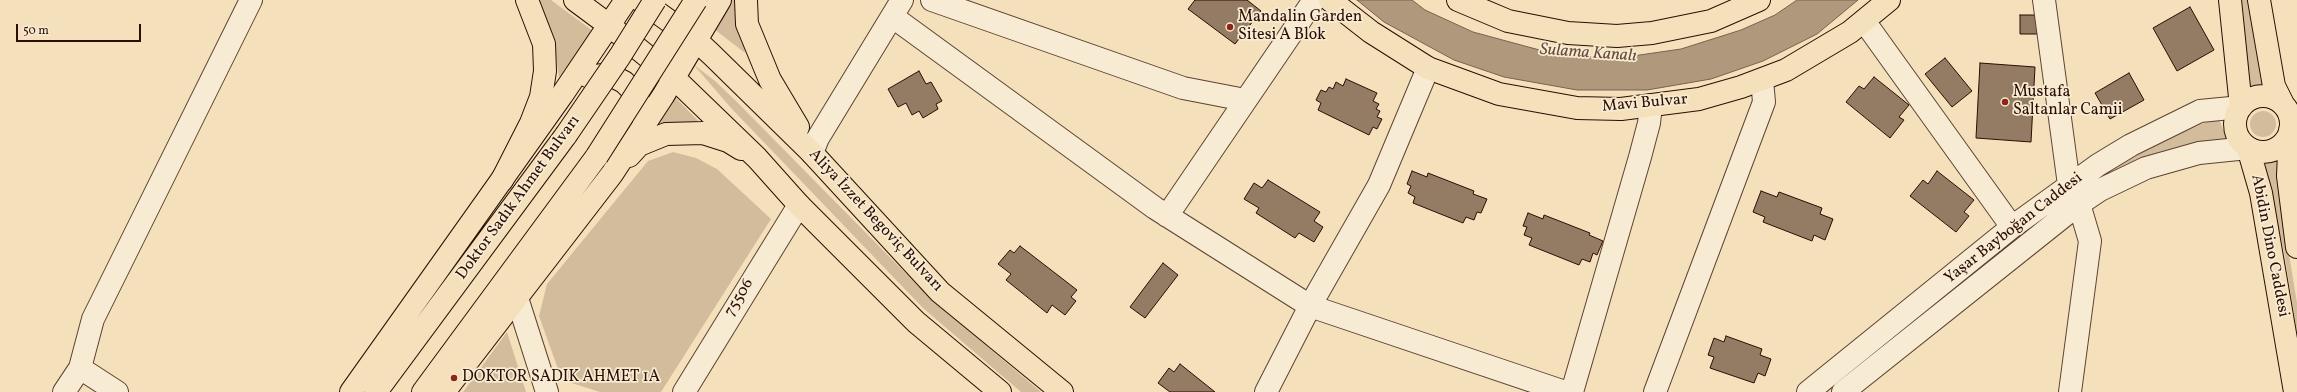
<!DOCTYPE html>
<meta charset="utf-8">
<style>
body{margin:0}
#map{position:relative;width:2297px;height:392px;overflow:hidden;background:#f4e0bb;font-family:Vollkorn,serif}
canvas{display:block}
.scale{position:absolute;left:16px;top:24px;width:125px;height:18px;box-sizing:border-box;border:2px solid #2b0d03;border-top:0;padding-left:5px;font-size:12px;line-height:14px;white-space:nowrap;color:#2b0d03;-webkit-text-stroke:3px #f8ebd3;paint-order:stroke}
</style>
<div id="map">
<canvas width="2297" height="392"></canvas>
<div class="scale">50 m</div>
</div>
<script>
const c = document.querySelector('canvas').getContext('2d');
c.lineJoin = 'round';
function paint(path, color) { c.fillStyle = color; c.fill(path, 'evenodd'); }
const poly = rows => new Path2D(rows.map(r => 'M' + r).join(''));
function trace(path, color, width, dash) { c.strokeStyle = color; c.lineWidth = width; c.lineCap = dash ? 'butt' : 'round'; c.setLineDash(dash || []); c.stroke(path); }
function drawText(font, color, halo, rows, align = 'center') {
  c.font = font + ' Vollkorn,serif'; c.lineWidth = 3.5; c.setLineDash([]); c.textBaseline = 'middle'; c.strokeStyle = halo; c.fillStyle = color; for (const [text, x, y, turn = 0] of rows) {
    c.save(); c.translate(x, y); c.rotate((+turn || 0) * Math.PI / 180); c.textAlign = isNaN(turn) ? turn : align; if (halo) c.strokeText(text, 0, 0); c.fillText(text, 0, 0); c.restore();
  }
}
paint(poly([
 [539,0,551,0,593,31,559,77,553,37],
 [729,0,738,0,739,18,745,53,714,29],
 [2242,0,2248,0,2264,85,2250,87],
 [693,64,715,81,737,102,931,299,1041,392,1021,392,923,308,731,108],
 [674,96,705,128,655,129],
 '2250 124a13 13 0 1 1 26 0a13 13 0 1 1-26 0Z',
 [2218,117,2228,141,2197,142,2140,159,1918,319,1828,392,1824,392,1916,317,2094,178,2139,151],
 [673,152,696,158,717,169,771,219,661,392,600,392,562,380,539,316,547,284,648,161],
 [2277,160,2278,187,2297,303,2297,332,2284,252,2270,188,2261,163],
 [507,332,526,392,463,392]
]), '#d2bc9c');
const water = poly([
 [1357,0,1412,0,1425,10,1473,32,1558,55,1619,58,1681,49,1741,30,1775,15,1797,0,1858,0,1817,34,1763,61,1711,79,1647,90,1577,90,1504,77,1454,60,1384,22,1357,0]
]);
paint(water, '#b0987c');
trace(water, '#7b604c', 1);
const building = poly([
 [1195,0,1247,0,1261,11,1235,44,1188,9,1195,0],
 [2190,7,2214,50,2177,71,2153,28,2190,7],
 [2020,15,2041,15,2041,34,2020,34,2020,15],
 [1945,58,1972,91,1952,107,1925,74,1945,58],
 [1980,63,2035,67,2031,142,1976,138,1980,63],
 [919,71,926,84,931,82,942,101,936,104,938,109,923,118,919,111,912,115,906,103,898,107,888,89,919,71],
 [2129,73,2144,100,2110,119,2095,93,2129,73],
 [1874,77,1909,105,1899,117,1904,120,1890,138,1846,102,1859,86,1864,89,1874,77],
 [1346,79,1377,93,1373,101,1379,104,1376,109,1380,111,1377,117,1382,119,1377,129,1373,127,1369,135,1318,110,1321,103,1316,100,1321,90,1326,92,1329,87,1333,89,1336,82,1343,86,1346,79],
 [1412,171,1427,177,1428,173,1474,191,1473,194,1487,199,1481,213,1477,212,1474,220,1466,217,1463,223,1413,203,1415,197,1408,193,1411,186,1407,184,1412,171],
 [1937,171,1974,200,1964,212,1969,216,1956,232,1910,196,1923,180,1928,184,1937,171],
 [1268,180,1320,212,1314,221,1323,227,1314,242,1299,233,1295,238,1256,213,1259,208,1244,199,1254,183,1262,188,1268,180],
 [1761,191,1777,197,1779,192,1822,208,1820,214,1833,219,1825,240,1814,235,1812,241,1763,222,1765,217,1753,212,1761,191],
 [1528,213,1543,219,1544,215,1590,233,1589,235,1603,241,1597,255,1593,253,1590,262,1582,259,1579,265,1529,245,1532,238,1524,235,1527,227,1523,226,1528,213],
 [1020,246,1077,290,1071,297,1076,301,1065,315,1052,305,1047,313,1006,280,1011,274,998,264,1010,250,1014,253,1020,246],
 [1163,263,1178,275,1145,318,1130,307,1163,263],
 [1726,336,1762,349,1760,355,1771,359,1765,376,1758,373,1754,383,1710,368,1714,357,1708,355,1714,338,1724,342,1726,336],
 [1180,364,1215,392,1170,392,1158,383,1169,368,1174,372,1180,364]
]);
paint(building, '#947b63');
trace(building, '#2b0d03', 1);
const minor = poly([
 [932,0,1183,88,1245,100],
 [2044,0,2069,185],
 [893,17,1155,208,1310,306,1565,392],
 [1864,21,2012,227],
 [812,153,818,138,902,0],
 [1167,216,1314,0],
 [517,298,547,392],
 [80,368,117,392],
 [64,392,80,368,93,319,251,0],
 [684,392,799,205],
 [1266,392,1310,306,1379,185,1428,68],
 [1572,392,1640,157,1649,123,1651,105],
 [1655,392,1764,102,1762,80],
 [1808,392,2012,227,2098,165,2131,145,2200,111,2241,107],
 [1843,392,2079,204,2100,190,2146,168,2199,153,2248,148],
 [2070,392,2090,241,2079,204]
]);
const major = poly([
 [640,0,697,41,712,55,812,153,940,292,1062,392],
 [746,0,747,24,770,80,798,127],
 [1330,0,1371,32,1428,68,1499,94,1577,108,1621,109,1699,99,1741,87,1786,70,1850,32,1889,0],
 [1458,0,1508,21,1568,33,1617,36,1652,33,1711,21,1759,0],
 [2230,0,2241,107],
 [2259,0,2274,86,2283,104],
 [610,26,674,78,757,158,799,205,916,322,1000,392],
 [589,77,603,75,614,77,624,82,633,91,639,102,640,113],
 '2235 124a28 28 0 1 1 56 0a28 28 0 1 1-56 0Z',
 [2290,130,2288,176,2297,247],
 [2248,148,2261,193,2295,392],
 [629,156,639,145,666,134,703,133,728,141,741,149],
 [351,392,562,95,626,0],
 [376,392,566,135],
 [423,392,597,156],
 [444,392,612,174,663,96,720,0]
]);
const highway = poly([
 [575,0,610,26],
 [502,180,531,123,541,97,545,71,544,44,527,0]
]);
trace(minor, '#5d4231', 24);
trace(major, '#2b0d03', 24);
trace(highway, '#2b0d03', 24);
trace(minor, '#f8ebd3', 22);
trace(major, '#f4e0bb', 22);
trace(highway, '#f4e0bb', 22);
const majorBridge = poly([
 [566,135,620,56,655,0],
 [597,156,696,0]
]);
trace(majorBridge, '#2b0d03', 24, []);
trace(majorBridge, '#f4e0bb', 22);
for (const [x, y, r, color] of [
 [1230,27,4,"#8f2418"],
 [2005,102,4,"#8f2418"],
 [454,378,4,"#8f2418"]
]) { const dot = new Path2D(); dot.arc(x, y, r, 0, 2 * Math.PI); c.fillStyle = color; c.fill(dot); trace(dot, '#f8ebd3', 1.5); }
drawText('16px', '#2b0d03', '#f8ebd3', [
 ["Mandalin Garden",1238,18],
 ["Sitesi A Blok",1238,36],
 ["Mustafa",2013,93],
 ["Saltanlar Camii",2013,111],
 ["DOKTOR SADIK AHMET 1A",462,378]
], 'left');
drawText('16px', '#2b0d03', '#f8ebd3', [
 ["Mavi Bulvar",1645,104,-5],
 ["Doktor Sadık Ahmet Bulvarı",519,198,-54],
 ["Aliya İzzet Begoviç Bulvarı",875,221,47],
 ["Yaşar Bayboğan Caddesi",2014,229,-38],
 ["Abidin Dino Caddesi",2269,246,79],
 ["75506",740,298,-59]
]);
drawText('italic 17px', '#674c39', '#f8ebd3', [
 ["Sulama Kanalı",1588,54,4]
]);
</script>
